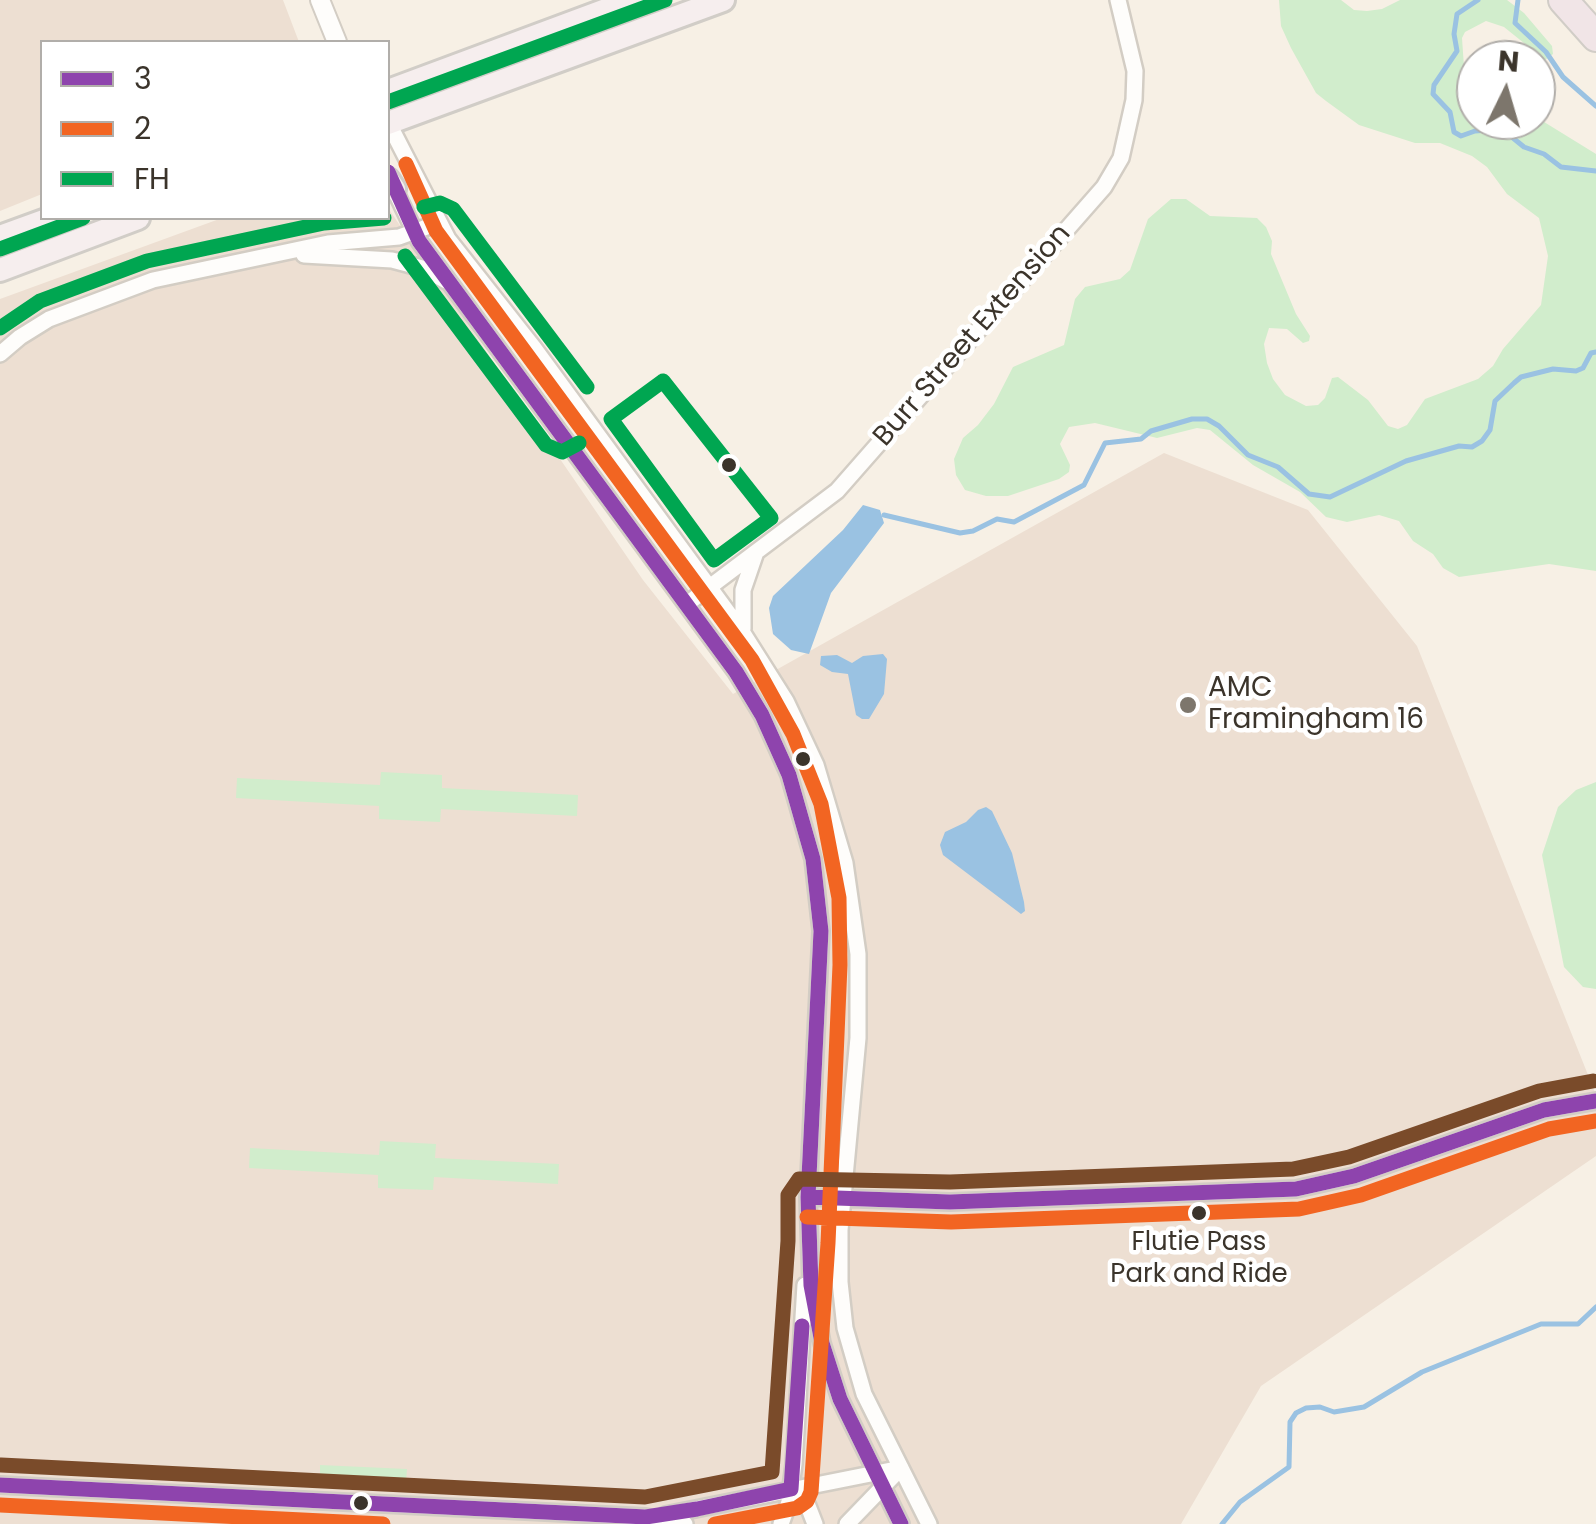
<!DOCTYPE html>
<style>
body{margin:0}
#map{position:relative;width:1596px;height:1524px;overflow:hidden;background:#f7f0e5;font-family:Poppins,sans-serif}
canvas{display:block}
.legend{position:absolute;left:40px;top:40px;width:350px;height:180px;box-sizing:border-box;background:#fff;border:2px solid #b1aeaa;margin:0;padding:12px 18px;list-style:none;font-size:30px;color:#3b342b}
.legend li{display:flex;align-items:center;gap:20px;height:50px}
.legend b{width:50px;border:2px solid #b1aeaa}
.north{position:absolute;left:1456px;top:40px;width:100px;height:100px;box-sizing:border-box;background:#fff;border:2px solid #b1aeaa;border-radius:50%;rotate:5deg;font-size:28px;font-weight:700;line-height:40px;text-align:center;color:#3b342b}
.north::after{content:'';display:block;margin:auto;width:35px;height:45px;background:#7d766c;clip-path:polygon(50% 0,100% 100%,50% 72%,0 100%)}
</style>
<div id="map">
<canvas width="1596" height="1524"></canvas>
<ul class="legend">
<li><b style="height:12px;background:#8e44ad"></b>3</li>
<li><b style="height:12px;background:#f26522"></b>2</li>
<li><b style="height:12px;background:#00a651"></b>FH</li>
</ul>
<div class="north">N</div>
</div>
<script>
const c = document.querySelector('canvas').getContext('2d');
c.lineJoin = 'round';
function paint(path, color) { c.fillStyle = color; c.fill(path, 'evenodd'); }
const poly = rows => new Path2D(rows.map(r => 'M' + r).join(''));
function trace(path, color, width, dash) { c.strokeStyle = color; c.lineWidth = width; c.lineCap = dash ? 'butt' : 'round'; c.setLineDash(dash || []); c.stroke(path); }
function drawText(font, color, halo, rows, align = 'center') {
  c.font = font + ' Poppins,sans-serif'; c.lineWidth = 9; c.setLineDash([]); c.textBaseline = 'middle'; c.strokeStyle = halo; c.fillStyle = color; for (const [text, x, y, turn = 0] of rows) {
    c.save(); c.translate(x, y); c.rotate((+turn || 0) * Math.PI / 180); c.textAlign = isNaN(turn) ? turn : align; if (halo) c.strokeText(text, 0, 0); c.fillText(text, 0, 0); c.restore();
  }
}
paint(poly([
 [0,0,283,0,299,42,42,42,42,194,0,211],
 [388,208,643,580,733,694,1164,453,1308,510,1417,646,1596,1095,1596,1156,1261,1386,1181,1524,0,1524,0,299,222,218,388,218]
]), '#eddfd2');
paint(poly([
 [1279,0,1341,0,1354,10,1367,11,1382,9,1400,0,1507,0,1524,13,1552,46,1553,54,1545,60,1504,27,1486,21,1465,32,1462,38,1464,67,1476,80,1476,120,1536,120,1536,117,1596,154,1596,571,1549,564,1459,577,1443,568,1433,554,1413,541,1399,521,1379,515,1347,522,1326,517,1300,492,1253,465,1210,430,1197,428,1157,438,1095,423,1069,427,1060,444,1070,465,1069,472,1059,479,1008,496,986,496,965,490,956,475,954,459,963,438,978,425,994,404,1013,367,1064,345,1075,299,1085,287,1120,279,1130,270,1148,219,1171,199,1186,199,1210,216,1257,218,1266,227,1272,241,1271,254,1296,314,1310,336,1309,341,1303,343,1287,329,1269,328,1264,344,1267,363,1273,379,1285,395,1306,406,1318,405,1325,398,1332,378,1338,377,1368,400,1388,426,1398,429,1407,425,1425,399,1478,379,1493,366,1503,349,1541,305,1548,256,1539,218,1507,194,1487,167,1472,156,1440,143,1415,143,1359,125,1326,101,1316,93,1291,48,1281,26],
 [381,772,442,775,442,788,578,795,577,816,441,809,440,822,379,819,379,806,236,798,237,778,380,785],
 [1596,782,1596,989,1583,987,1564,967,1542,855,1558,807,1576,790],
 [380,1141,436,1144,435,1158,559,1164,558,1184,434,1177,433,1190,378,1188,378,1175,249,1168,250,1148,379,1155],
 [320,1465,407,1469,406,1482,320,1478]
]), '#d1edcc');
paint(poly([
 [863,505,880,510,884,523,831,593,809,654,791,650,773,634,769,608,773,596,843,530],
 [883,654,887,659,884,694,869,719,862,719,856,715,848,674,832,672,820,665,821,656,837,655,852,663,863,656],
 [986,807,992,811,1012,853,1024,902,1025,911,1021,914,943,855,940,845,945,832,966,822,978,810]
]), '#9ac2e2');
trace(poly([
 [1478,0,1457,14,1454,34,1457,51,1434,85,1433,94,1450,112,1454,132,1461,136,1475,131,1502,129,1524,147,1544,154,1561,167,1596,171],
 [1518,0,1515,23,1546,52,1563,77,1596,106],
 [884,515,960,533,973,531,997,519,1014,522,1084,485,1105,443,1141,439,1151,431,1192,419,1207,419,1219,426,1248,455,1278,467,1309,494,1330,497,1406,461,1459,446,1472,447,1482,441,1490,430,1495,401,1514,383,1521,377,1553,369,1576,371,1583,368,1591,353,1596,352],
 [1222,1524,1240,1502,1289,1467,1290,1422,1296,1413,1306,1408,1320,1407,1334,1412,1364,1407,1422,1372,1541,1324,1578,1324,1596,1307]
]), '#9ac2e2', 5);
const minor = poly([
 [388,122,448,239,534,348,743,633,786,701,816,765,845,863,858,954,858,1038,840,1230,840,1282,845,1328,864,1394,929,1524],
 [392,184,419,241,736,672,762,715,789,775,813,859,821,931,808,1197,811,1285,822,1343,840,1399,901,1524],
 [304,255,392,260,422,268,446,281],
 [0,354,20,337,49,319,153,280,328,243,399,237,438,223],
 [687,604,837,491,1104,187,1121,158,1134,100,1135,71,1118,0],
 [743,629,743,590,755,555],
 [808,1197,950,1202,1296,1189,1354,1176,1544,1110,1596,1101],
 [0,1485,646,1517,685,1524],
 [791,1489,808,1506,815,1524],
 [665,1515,901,1468],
 [781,1524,789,1502,794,1464,805,1285],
 [847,1524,901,1468]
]);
const tertiary = poly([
 [320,0,337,42]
]);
const primary = poly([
 [388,91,633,0],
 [388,123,723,0],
 [388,180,394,189],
 [0,237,52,218],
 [0,270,138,218]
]);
const motorway = poly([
 [1563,0,1596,37]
]);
trace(minor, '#d3cdc4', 20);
trace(tertiary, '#d3cdc4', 22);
trace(primary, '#d1cdc7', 28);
trace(motorway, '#d1cdc7', 32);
trace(minor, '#fefdfb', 15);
trace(tertiary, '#fefdfb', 18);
trace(primary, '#f6eeee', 22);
trace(motorway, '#f1e5e7', 28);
trace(poly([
 [388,172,419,241,736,672,762,715,789,775,813,859,821,931,808,1197,811,1285,822,1343,840,1399,901,1524],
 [808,1197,950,1202,1296,1189,1354,1176,1544,1110,1596,1101],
 [0,1485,646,1517,697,1509,791,1489,802,1326]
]), '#8e44ad', 15);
trace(poly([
 [406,164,436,231,752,660,793,734,821,804,839,898,840,965,828,1243,811,1492,807,1501,797,1508,715,1524],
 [807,1217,951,1222,1299,1209,1361,1195,1549,1129,1596,1121],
 [0,1505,383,1524]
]), '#f26522', 15);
trace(poly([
 [388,102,665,0],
 [424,207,440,203,453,209,587,387],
 [0,249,83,218],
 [405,256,546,445,562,452,579,443],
 [0,328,40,301,147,261,324,223,384,218],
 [663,381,771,518,714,560,611,419,663,381]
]), '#00a651', 15);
trace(poly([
 [1,1465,645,1497,772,1472,788,1241,788,1195,799,1179,950,1182,1293,1169,1349,1157,1539,1091,1593,1081]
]), '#7a4b2a', 15);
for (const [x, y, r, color] of [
 [729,465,9,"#3b342b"],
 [1188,705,10,"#7d766c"],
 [803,759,9,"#3b342b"],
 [1199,1213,9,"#3b342b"],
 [361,1503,9,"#3b342b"]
]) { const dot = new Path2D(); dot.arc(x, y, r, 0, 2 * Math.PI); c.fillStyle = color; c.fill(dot); trace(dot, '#fff', 4); }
drawText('26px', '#3b342b', '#fff', [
 ["Flutie Pass",1199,1243],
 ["Park and Ride",1199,1275]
]);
drawText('28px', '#3b342b', '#fff', [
 ["Burr Street Extension",973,336,-49]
]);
drawText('28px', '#3b342b', '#fff', [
 ["AMC",1208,689],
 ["Framingham 16",1208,721]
], 'left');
</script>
